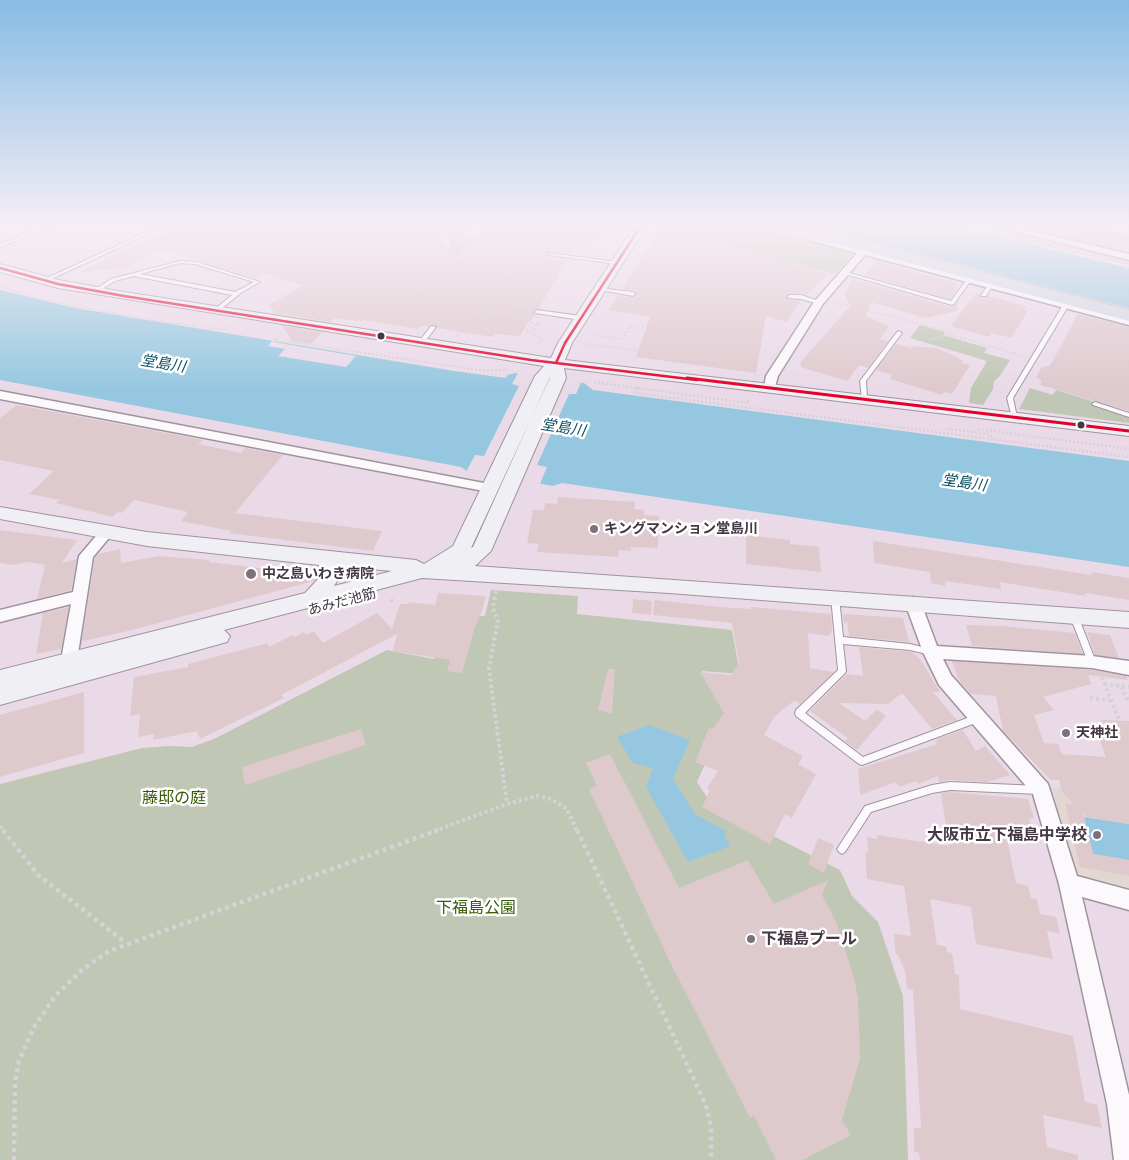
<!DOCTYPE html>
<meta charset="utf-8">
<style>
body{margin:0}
canvas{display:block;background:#eadae8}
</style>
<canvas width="1129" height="1160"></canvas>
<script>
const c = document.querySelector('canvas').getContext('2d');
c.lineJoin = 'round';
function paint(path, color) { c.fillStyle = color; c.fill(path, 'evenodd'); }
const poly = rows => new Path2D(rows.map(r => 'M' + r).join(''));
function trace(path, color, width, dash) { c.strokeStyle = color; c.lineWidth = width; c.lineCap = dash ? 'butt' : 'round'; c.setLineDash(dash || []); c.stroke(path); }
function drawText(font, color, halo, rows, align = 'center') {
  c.font = font + ' Figtree,"Noto Sans JP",sans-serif'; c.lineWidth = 5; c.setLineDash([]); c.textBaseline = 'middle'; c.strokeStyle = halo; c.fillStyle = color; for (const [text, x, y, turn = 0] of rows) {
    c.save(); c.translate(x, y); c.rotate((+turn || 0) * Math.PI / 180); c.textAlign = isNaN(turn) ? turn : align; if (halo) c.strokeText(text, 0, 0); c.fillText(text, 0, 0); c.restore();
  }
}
paint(poly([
 [1052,788,1129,791,1129,892,1075,878]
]), '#e2d7d1');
paint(poly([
 [441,227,468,227,466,235,496,238,468,245,451,264,443,252,451,247,450,240,437,235,435,232],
 [752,227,756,227,854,253,835,274,730,246],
 [920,325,945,332,943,335,987,348,984,353,1010,360,999,377,994,381,993,389,983,405,969,403,971,388,987,361,910,338],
 [1030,388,1053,395,1056,390,1095,402,1093,406,1129,417,1129,423,1019,409],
 [491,590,578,596,577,614,732,630,740,674,702,671,727,715,697,782,712,805,840,870,852,896,878,922,903,996,908,1160,0,1160,0,784,142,748,169,746,192,747,216,738,387,650,434,659,450,617,485,616]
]), '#c0c7b4');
paint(poly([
 [816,227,958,227,1129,268,1129,308],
 [0,290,75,308,454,371,506,378,507,375,515,373,584,383,593,390,1129,461,1129,567,562,483,553,486,467,471,461,467,0,380],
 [649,725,690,740,673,779,695,814,726,831,724,835,730,846,688,862,646,787,653,768,633,763,617,737],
 [1084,817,1129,824,1129,860,1093,854]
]), '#95c8e0');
paint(poly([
 [272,341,279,343,356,356,346,367,278,356,285,349,268,346],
 [519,371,529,375,582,380,576,394,569,394,537,465,547,467,540,484,466,472,475,455,484,456,519,386,512,384]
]), '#eadae8');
paint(poly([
 [176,227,434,227,456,260,483,227,629,228,595,242,577,245,571,254,547,252,546,254,549,257,568,259,539,308,532,312,535,315,531,321,529,321,520,336,495,334,493,337,438,328,437,326,431,324,428,327,421,326,418,329,365,320,359,321,335,318,331,322,275,313,269,305,304,285,263,273,254,278,162,249,126,267,84,272,83,270],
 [661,227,751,227,729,246,828,273,807,295,801,293,787,294,788,300,801,301,787,322,766,316,756,373,636,357,650,317,609,310,618,295,633,298,638,295,634,290,622,289,646,250,649,250],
 [1102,227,1129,234,1129,252,1026,228],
 [1019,234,1129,262,1129,265,1014,239],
 [877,261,956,283,956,291,950,299,864,275],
 [851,279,951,307,957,303,957,311,926,318,871,302,866,316,889,326,880,339,888,341,868,368,859,365,848,380,844,380,800,367,802,365,799,364,850,306,845,295],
 [976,293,980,294,982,298,988,296,1026,306,1024,310,1028,311,1011,338,992,333,989,337,951,326],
 [1078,314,1129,327,1129,411,1040,385,1042,381,1036,377,1042,367,1050,366],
 [282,326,322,332,311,344,292,341],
 [896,344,912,348,913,346,934,348,935,347,954,356,963,361,962,363,970,365,952,394,944,392,942,395,890,379,892,375,876,370],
 [17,405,203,440,198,444,241,453,245,448,283,455,235,513,382,531,373,551,229,533,231,531,181,521,188,512,134,500,121,513,117,512,113,517,56,503,60,500,29,494,54,471,0,460,0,418],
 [558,497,635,502,634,509,644,510,644,515,659,516,658,548,631,547,631,551,619,550,618,557,537,552,539,544,527,543,533,510,544,510,545,503,557,504],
 [0,530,77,540,62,563,77,559,71,590,37,599,45,565,28,562,14,565,0,563],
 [746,535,790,540,790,544,819,547,821,572,746,564],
 [873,541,1092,575,1091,572,1129,578,1129,600,1085,593,1086,596,1000,582,1001,589,945,581,945,586,931,583,930,572,874,563],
 [120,549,121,563,159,556,209,560,209,562,317,575,317,577,314,581,132,630,84,641,82,640,95,558,98,554],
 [438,593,486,596,482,611,475,627,462,673,447,671,450,660,393,651,397,634,281,695,284,698,200,739,197,731,153,740,154,734,138,737,140,714,130,716,134,677,188,667,188,664,268,643,269,647,293,635,295,637,304,632,306,635,314,631,323,643,377,613,392,629,400,604,407,604,408,602,435,605],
 [633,599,652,601,651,615,632,613],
 [654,600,720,607,751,609,751,607,831,614,832,632,828,636,808,633,810,668,834,672,800,704,795,700,775,716,764,735,803,756,798,764,816,774,792,818,785,814,770,844,702,807,710,790,707,788,718,771,695,762,709,728,713,729,724,713,700,672,731,675,739,662,732,623,653,615],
 [69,607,61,649,36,654,43,613],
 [845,614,903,618,909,642,849,636,847,621,844,624,843,615],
 [966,625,1001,626,1075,633,1083,654,972,646],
 [1087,632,1110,635,1119,658,1095,655],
 [859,647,912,652,920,659,940,692,933,692,957,720,932,729,902,693,888,704,839,703,865,721,877,709,886,716,857,750,845,741,848,738,810,711,847,674,863,676],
 [952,661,1092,670,1126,676,1128,680,1088,675,1091,684,1043,697,1054,710,1034,715,1044,743,1058,744,1062,754,1106,757,1094,726,1105,727,1101,720,1129,721,1129,824,1087,817,1083,813,1093,854,1129,860,1129,876,1080,867,1065,803,1074,804,1062,792,1059,780,1051,780,1003,731,996,696,971,694,959,681],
 [608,669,615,669,612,714,598,710],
 [84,692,84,753,0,777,0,715],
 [361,729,366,745,245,785,242,767],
 [963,730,976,751,985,746,1010,775,987,782,950,780,939,782,938,776,918,784,916,781,899,787,896,782,860,795,858,769,937,744,935,741,940,738],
 [610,754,679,888,748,860,774,904,828,880,822,895,837,924,854,978,858,998,860,1059,842,1120,851,1135,803,1160,776,1160,754,1116,750,1118,670,962,589,789,597,786,586,763],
 [950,792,1028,799,1034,818,1029,818,1036,842,1007,839,1016,883,1028,886,1031,898,1037,899,1040,914,1056,917,1060,933,1047,931,1053,959,976,944,971,907,930,899,937,945,946,946,947,952,952,953,955,974,959,975,960,1009,1073,1036,1085,1102,1097,1105,1102,1128,1043,1115,1047,1147,1078,1155,1078,1160,920,1160,919,1153,914,1151,914,1127,921,1129,913,990,907,989,905,971,898,955,896,955,894,934,911,936,904,886,867,879,865,852,868,853,867,837,877,839,877,835,949,846,941,793],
 [818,838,834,845,824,873,808,864]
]), '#dec9cd');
const lane = poly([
 [45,227,52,227,0,247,0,244,45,227],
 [157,227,163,227,47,281,43,280,157,227],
 [548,253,617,262,619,263,617,264,550,255,548,254,548,253],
 [180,261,197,262,260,282,242,292,216,313,213,311,214,310,232,295,134,276,115,281,97,292,93,291,111,279,180,261],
 [180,263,195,264,254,282,235,292,140,274,180,263],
 [842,271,951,301,968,278,972,279,954,304,952,305,842,273,842,271],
 [989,284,993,285,986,296,982,296,981,295,989,284],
 [598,288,633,292,636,294,633,296,600,290,598,289,598,288],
 [790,295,801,295,822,302,819,304,801,299,788,298,788,296,790,295],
 [1066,303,1069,305,1013,398,1017,417,1014,419,1012,418,1007,398,1063,305,1066,303],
 [537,310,581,316,584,318,581,320,535,313,534,312,537,310],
 [431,326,436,327,423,344,419,344,418,343,431,326],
 [899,331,902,333,866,381,867,398,866,399,862,399,860,381,897,332,899,331],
 [1095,402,1129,413,1129,417,1093,405,1092,404,1095,402],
 [835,594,839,597,843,637,910,644,934,650,935,652,934,654,931,655,910,650,843,644,846,671,845,673,805,713,863,757,978,714,981,715,982,718,981,721,862,765,859,764,796,716,795,713,796,710,838,670,831,597,835,594],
 [1074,613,1077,614,1078,616,1096,662,1095,664,1092,665,1089,664,1088,662,1070,616,1071,614,1074,613],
 [950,782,1039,786,1042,787,1044,790,1042,793,1039,794,950,790,932,793,871,812,845,852,842,854,839,852,837,849,839,846,865,806,932,785,950,782]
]);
const street = poly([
 [998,227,1015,227,1129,254,1129,260,998,227],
 [812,235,1129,319,1129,325,865,255,823,304,778,376,774,390,766,390,764,388,766,376,814,302,857,253,809,240,807,238,812,235],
 [0,391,489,484,494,485,496,488,494,491,489,492,0,399,0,391],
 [107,527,112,529,114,532,93,557,77,660,75,665,69,666,63,665,61,660,71,604,0,622,0,610,73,592,79,556,102,529,107,527],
 [913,597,918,599,921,603,937,646,1092,656,1129,661,1129,675,1092,668,943,659,951,675,1048,784,1077,876,1129,890,1129,910,1082,897,1129,1095,1129,1160,1114,1160,1107,1104,1059,884,1033,794,939,685,923,652,905,603,908,599,913,597]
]);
const secondary = poly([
 [634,227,646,227,572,343,565,360,1129,426,1129,436,564,368,566,378,491,551,475,566,1129,612,1129,628,669,593,422,578,224,630,230,636,227,642,0,705,0,670,305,593,319,578,319,565,147,546,0,519,0,507,147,532,416,560,424,564,453,546,535,376,544,366,58,288,0,272,0,264,59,280,124,292,551,358,558,343,634,227],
 [550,377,473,547,471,548,550,378,550,377],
 [339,566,392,571,334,586,339,578,339,566]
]);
const highway = poly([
 [770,227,800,227,845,236,1129,310,1129,321,842,245,771,232,770,227]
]);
trace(lane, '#9f949e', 2);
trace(street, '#9f949e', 3);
trace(secondary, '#9f949e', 2);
trace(highway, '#c4bbc3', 3);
trace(poly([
 [463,236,544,246],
 [1099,239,1109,227],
 [646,245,665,247,661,252],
 [444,267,462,243,463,227],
 [0,286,37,298,131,317,224,330,230,325],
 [469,293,483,300,491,311,528,317],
 [464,298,529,307],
 [834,302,946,331,951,335],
 [532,322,526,332,529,333,536,323,539,323,532,334,542,339,537,347],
 [380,324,442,270],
 [282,333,275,340,479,370,508,370],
 [591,335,624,339,629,326,646,328],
 [456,336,503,273,584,284],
 [473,337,491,311],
 [929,340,951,335,1023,356],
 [587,344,638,351]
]), '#d6d2d6', 2, [2, 2]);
trace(poly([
 [594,382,748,403,748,399],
 [637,388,635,393,1129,457],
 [978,429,1129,449],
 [948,434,948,429,990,434,991,439]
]), '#d6d2d6', 2.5, [2, 2]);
trace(poly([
 [496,591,493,608,498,620,489,669,507,804],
 [391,599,393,603],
 [1102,677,1119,720],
 [1104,684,1129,687],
 [1121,687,1129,702],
 [1090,698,1110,700],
 [0,826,4,831],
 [434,831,507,804,537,796,551,799,567,809,577,831]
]), '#d6d2d6', 4, [3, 3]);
trace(poly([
 [3,830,38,875,126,943],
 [577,830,706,1105,711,1127,711,1160],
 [14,1160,15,1083,19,1061,34,1027,55,996,83,969,109,951,438,830]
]), '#d6d2d6', 4.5, [4, 4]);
paint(lane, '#fcf9fc');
paint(street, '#fcf9fc');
paint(secondary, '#efeff4');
paint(highway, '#d0d8e4');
trace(poly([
 [0,268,58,284,124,296,531,360,697,380],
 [556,363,565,343,640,227]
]), '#e4002b', 2.5);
trace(poly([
 [687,378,1129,431]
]), '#e4002b', 3);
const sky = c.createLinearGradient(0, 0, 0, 390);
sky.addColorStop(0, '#87bce5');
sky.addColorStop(0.58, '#f6eef5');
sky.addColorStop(1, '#f6eef500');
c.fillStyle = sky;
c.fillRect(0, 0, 1129, 390);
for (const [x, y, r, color] of [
 [381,336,4.5,"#433843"],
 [1081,425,4.5,"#433843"],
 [594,529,5,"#7d717d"],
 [251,574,6,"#7d717d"],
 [1066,733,5,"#7d717d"],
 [1097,835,5,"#7d717d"],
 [751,939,5,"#7d717d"]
]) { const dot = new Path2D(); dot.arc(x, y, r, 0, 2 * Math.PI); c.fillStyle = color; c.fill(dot); trace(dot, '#fff', 2); }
drawText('bold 14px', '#433843', '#fff', [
 ["キングマンション堂島川",604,529],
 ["中之島いわき病院",262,574],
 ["天神社",1076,733]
], 'left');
drawText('14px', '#433843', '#fff', [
 ["あみだ池筋",342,602,-15]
]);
drawText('italic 15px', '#0a5063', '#fff', [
 ["堂島川",163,364,9],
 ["堂島川",563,428,9],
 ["堂島川",964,483,8]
]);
drawText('16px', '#355c05', '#fff', [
 ["藤邸の庭",174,798],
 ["下福島公園",476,908]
]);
drawText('bold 16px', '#433843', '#fff', [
 ["大阪市立下福島中学校",1087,835],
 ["下福島プール",761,939,"left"]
], 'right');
</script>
